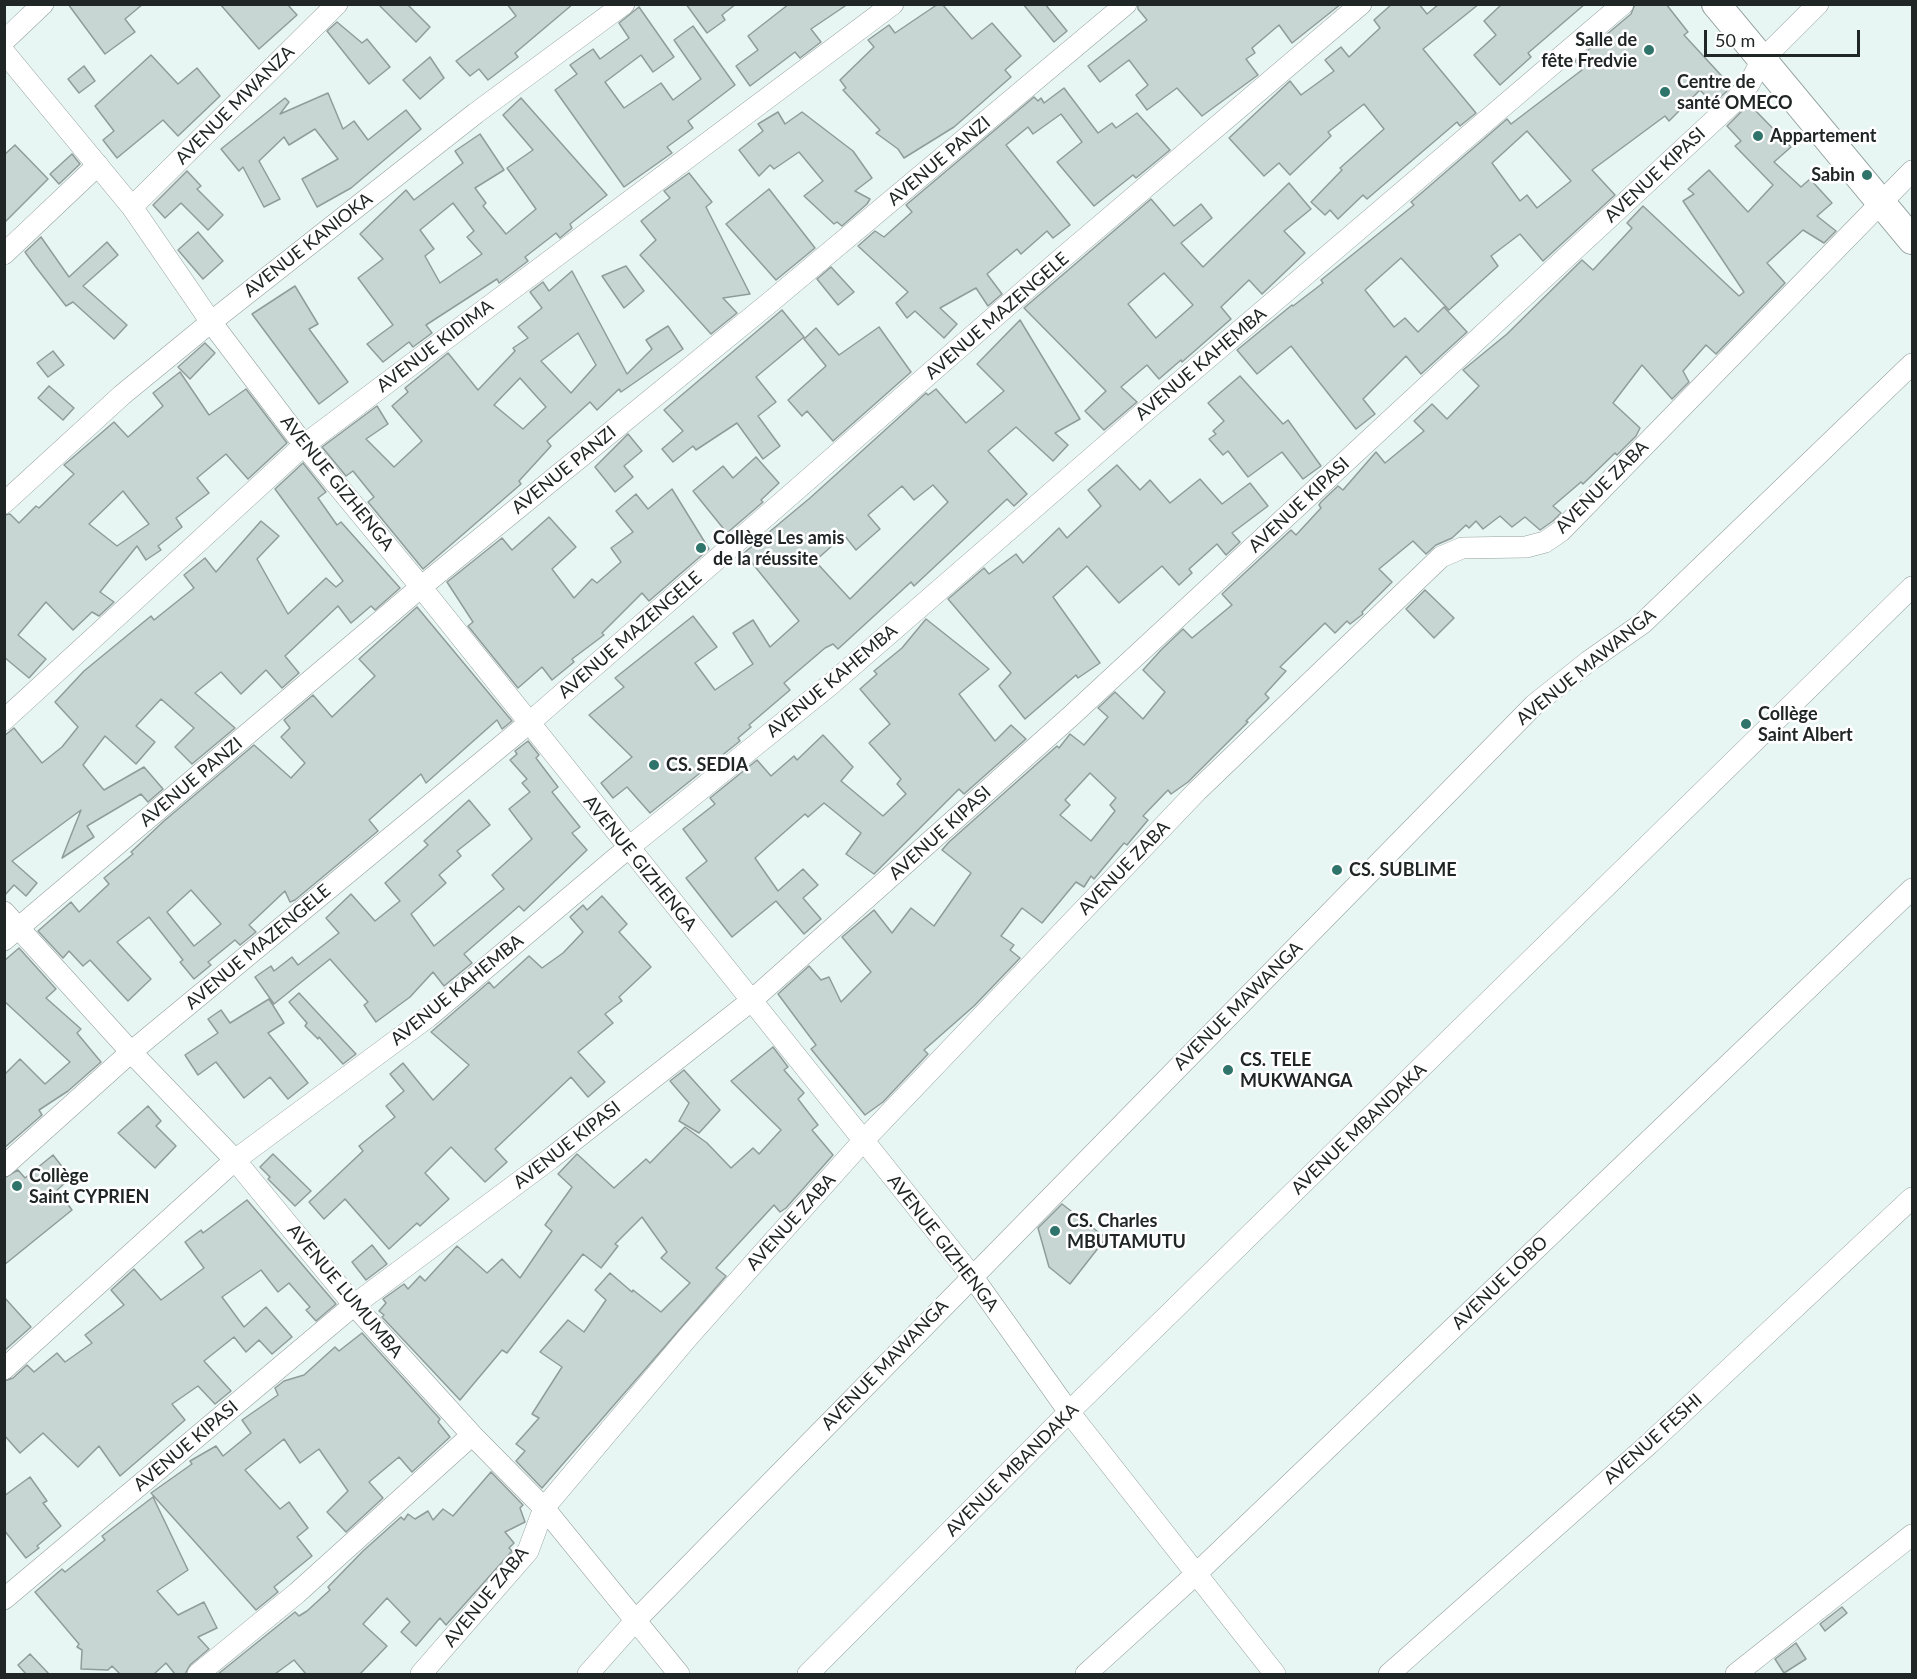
<!DOCTYPE html>
<meta charset="utf-8">
<style>
body{margin:0}
#map{position:relative;width:1917px;height:1679px;overflow:hidden;background:#e8f6f3;font-family:Lato,sans-serif}
canvas{display:block}
.frame{position:absolute;inset:0;border:6px solid #202625;pointer-events:none}
.scale{position:absolute;left:1704px;top:30px;width:156px;height:27px;box-sizing:border-box;border:3px solid #202625;border-top:0;padding-left:8px;font-size:18px;line-height:21px;white-space:nowrap;color:#202625;-webkit-text-stroke:4px #fff;paint-order:stroke}
</style>
<div id="map">
<canvas width="1917" height="1679"></canvas>
<div class="frame"></div>
<div class="scale">50 m</div>
</div>
<script>
const c = document.querySelector('canvas').getContext('2d');
c.lineJoin = 'round';
function paint(path, color) { c.fillStyle = color; c.fill(path, 'evenodd'); }
const poly = rows => new Path2D(rows.map(r => 'M' + r).join(''));
function trace(path, color, width, dash) { c.strokeStyle = color; c.lineWidth = width; c.lineCap = dash ? 'butt' : 'round'; c.setLineDash(dash || []); c.stroke(path); }
function drawText(font, color, halo, rows, align = 'center') {
  c.font = font + ' Lato,sans-serif'; c.lineWidth = 5; c.setLineDash([]); c.textBaseline = 'middle'; c.strokeStyle = halo; c.fillStyle = color; for (const [text, x, y, turn = 0] of rows) {
    c.save(); c.translate(x, y); c.rotate((+turn || 0) * Math.PI / 180); c.textAlign = isNaN(turn) ? turn : align; if (halo) c.strokeText(text, 0, 0); c.fillText(text, 0, 0); c.restore();
  }
}
const building = poly([
 [68,4,143,4,125,19,135,32,105,54,68,4],
 [220,4,287,4,297,15,259,49,220,4],
 [378,4,407,4,430,27,416,42,378,4],
 [507,4,573,4,515,53,518,57,488,80,479,69,470,76,456,61,516,16,507,4],
 [686,4,736,4,722,15,725,20,707,33,686,4],
 [789,4,848,4,811,29,821,42,800,58,795,52,750,86,736,66,758,50,748,36,789,4],
 [938,4,942,4,972,39,992,23,1021,56,1005,70,1011,77,954,127,904,158,898,149,876,133,880,130,843,90,846,88,840,80,874,47,868,40,889,25,895,33,938,4],
 [1023,4,1045,4,1067,31,1054,42,1023,4],
 [1138,4,1341,4,1292,43,1279,25,1252,48,1255,53,1246,59,1258,75,1202,116,1177,88,1147,110,1136,95,1148,85,1129,60,1100,82,1088,66,1147,20,1138,9,1138,4],
 [1392,4,1419,4,1427,14,1439,4,1479,4,1423,49,1476,113,1460,126,1457,122,1367,199,1363,195,1338,219,1330,210,1325,215,1311,202,1342,170,1340,168,1384,129,1364,104,1328,132,1331,136,1290,175,1279,163,1264,176,1229,138,1290,81,1301,95,1334,71,1325,60,1341,47,1349,57,1380,28,1374,20,1392,4],
 [1502,4,1585,4,1528,53,1531,57,1500,85,1474,55,1496,35,1484,21,1502,4],
 [1635,4,1666,4,1688,32,1684,35,1731,86,1726,92,1713,104,1700,90,1669,121,1665,116,1592,170,1615,195,1543,261,1520,234,1491,256,1498,266,1449,310,1401,258,1365,290,1394,327,1405,318,1418,332,1444,307,1467,332,1421,374,1406,356,1363,399,1375,414,1356,429,1291,346,1257,374,1237,350,1292,305,1293,306,1323,283,1321,280,1414,205,1411,202,1507,119,1511,124,1582,70,1575,61,1631,14,1635,4],
 [1527,131,1571,181,1537,208,1527,195,1520,201,1492,163,1527,131],
 [639,7,674,57,653,72,641,55,605,82,624,108,661,83,673,100,701,79,674,40,693,26,735,85,688,121,693,128,667,147,672,153,624,187,555,90,577,74,570,65,593,49,600,59,629,38,619,23,639,7],
 [337,22,362,43,367,39,390,67,369,84,327,31,337,22],
 [151,55,178,84,197,68,220,96,178,136,163,120,117,158,103,140,114,131,95,106,151,55],
 [430,57,444,78,420,99,403,80,430,57],
 [84,66,95,81,79,93,68,79,84,66],
 [1064,88,1098,133,1112,123,1116,128,1137,113,1170,150,1136,178,1133,175,1094,206,1057,162,1082,142,1061,114,1033,134,1028,127,1006,145,1070,225,1053,238,1047,231,1021,254,1017,249,987,274,1002,294,988,306,976,288,940,308,957,324,944,338,915,311,907,318,896,303,908,292,858,246,875,231,884,237,912,212,906,205,1034,97,1038,101,1041,98,1044,103,1064,88],
 [328,93,343,129,354,121,368,140,406,110,421,129,351,188,317,207,302,179,338,159,315,129,289,145,284,137,259,161,280,199,264,207,243,167,239,171,221,149,285,98,289,102,280,114,328,93],
 [521,98,607,195,570,224,572,228,560,238,556,233,525,257,528,261,499,283,497,279,426,325,432,333,413,347,409,342,383,362,367,344,393,325,358,278,383,259,360,234,406,190,414,200,463,163,455,151,480,134,504,170,475,188,486,203,483,206,506,234,536,209,507,168,533,150,503,115,521,98],
 [453,203,474,231,467,237,482,254,440,283,425,256,434,249,420,230,453,203],
 [1749,104,1791,147,1774,162,1801,187,1810,179,1832,203,1817,216,1836,231,1824,243,1803,230,1767,263,1785,283,1716,354,1706,345,1683,371,1689,382,1672,399,1642,365,1613,403,1640,428,1636,436,1617,455,1615,453,1583,484,1581,482,1553,506,1561,513,1553,521,1540,530,1525,517,1512,527,1500,516,1483,529,1476,521,1469,528,1466,525,1452,538,1436,545,1426,554,1413,541,1379,569,1392,582,1362,612,1363,614,1350,624,1347,621,1335,633,1325,623,1280,667,1286,671,1265,694,1269,698,1246,721,1248,722,1188,782,1171,794,1168,790,1143,816,1148,820,1127,845,1124,843,1094,879,1091,876,1084,887,1076,882,1042,923,1022,908,1001,936,1014,945,1010,950,1020,958,974,1006,924,1050,928,1054,883,1102,865,1115,811,1049,816,1045,778,994,809,966,821,980,829,977,841,1002,871,972,842,937,874,910,892,933,911,908,934,926,971,873,942,850,949,842,1057,746,1059,748,1070,734,1084,745,1108,717,1098,708,1115,692,1143,719,1165,692,1143,670,1161,650,1183,629,1192,638,1232,605,1222,594,1291,530,1296,535,1321,508,1319,505,1321,502,1338,486,1343,490,1376,452,1385,463,1424,431,1414,421,1432,404,1447,419,1479,386,1463,370,1507,334,1582,260,1593,270,1632,228,1627,223,1643,206,1739,296,1744,292,1683,201,1694,194,1688,189,1709,170,1748,212,1773,185,1735,146,1741,141,1727,126,1749,104],
 [1090,773,1116,798,1110,805,1115,811,1091,841,1060,815,1070,805,1065,800,1090,773],
 [778,112,785,124,802,112,853,151,872,178,855,191,870,199,867,204,842,226,837,222,834,224,804,196,823,181,799,152,774,169,770,165,759,176,739,150,763,131,758,124,778,112],
 [15,145,48,179,4,223,4,155,15,145],
 [72,154,80,164,59,184,50,174,72,154],
 [187,171,201,186,197,189,223,215,208,230,181,203,165,218,153,205,187,171],
 [689,173,712,202,706,207,750,294,723,298,737,313,711,334,640,255,656,240,641,221,670,198,664,191,689,173],
 [1289,183,1311,209,1284,231,1305,253,1262,294,1249,280,1221,307,1231,319,1182,362,1181,360,1159,379,1147,365,1121,387,1137,402,1104,430,1085,411,1106,391,1024,308,1151,199,1174,226,1201,204,1212,218,1181,243,1203,267,1289,183],
 [1164,273,1193,305,1156,338,1128,304,1164,273],
 [769,189,815,248,776,280,726,224,769,189],
 [198,232,223,261,203,279,178,250,198,232],
 [41,237,69,277,107,242,118,255,83,286,127,325,114,339,73,302,66,306,35,266,25,252,41,237],
 [626,266,644,291,624,308,602,276,626,266],
 [831,267,854,292,838,305,817,279,831,267],
 [572,271,627,374,652,349,646,340,668,326,683,349,621,392,619,389,597,410,590,402,547,441,551,446,519,481,521,484,423,569,368,502,374,497,353,471,346,476,322,447,377,406,388,424,366,439,394,467,422,441,392,406,408,392,405,388,448,353,478,390,515,351,513,348,528,338,518,327,542,308,530,292,543,282,549,291,572,271],
 [578,333,596,365,571,393,541,361,578,333],
 [520,378,546,407,523,429,494,405,520,378],
 [295,286,318,324,309,329,348,382,319,404,252,314,295,286],
 [782,310,804,337,756,377,776,402,758,416,780,446,763,459,737,423,696,450,693,446,673,462,662,449,683,431,664,410,782,310],
 [1020,320,1080,419,1055,433,1068,445,1053,461,1016,427,988,451,1027,494,1014,506,1007,499,914,586,911,582,838,649,833,644,825,648,784,683,790,690,749,725,751,727,738,738,740,741,650,813,627,787,613,798,601,783,632,757,589,715,624,687,615,678,693,616,717,647,695,663,715,690,753,664,733,633,753,620,770,647,799,621,744,553,810,498,926,393,928,395,936,389,966,423,1004,391,977,364,1020,320],
 [933,485,948,502,850,599,815,561,844,535,856,550,880,529,868,515,902,486,914,500,933,485],
 [879,327,911,372,833,441,807,411,802,416,788,400,826,366,804,339,816,328,839,355,879,327],
 [205,343,215,353,190,379,178,367,205,343],
 [53,351,64,365,48,377,37,363,53,351],
 [180,372,209,415,246,389,287,443,248,479,226,454,197,478,209,493,176,518,182,527,158,546,161,550,146,560,137,546,100,592,114,602,99,616,92,612,73,630,46,602,18,635,46,659,29,678,4,657,4,515,10,514,19,523,36,506,39,508,74,474,64,465,114,422,128,437,163,406,153,393,180,372],
 [123,491,149,524,117,546,89,524,123,491],
 [1240,376,1283,424,1288,420,1321,466,1303,479,1282,452,1248,477,1228,451,1223,455,1209,439,1216,434,1213,431,1224,421,1208,403,1240,376],
 [49,386,74,408,63,420,38,398,49,386],
 [628,434,642,451,624,466,633,477,615,492,595,467,628,434],
 [756,457,779,483,761,500,763,502,727,533,693,491,723,466,733,478,756,457],
 [303,463,326,492,318,498,337,525,341,522,400,588,375,610,371,606,351,623,338,606,285,656,299,673,282,688,266,670,241,694,221,672,195,693,235,728,192,764,175,747,194,728,161,699,136,726,155,742,136,764,105,736,83,765,104,790,144,767,163,789,148,802,141,794,87,826,94,837,62,858,81,810,12,861,37,883,26,896,14,885,4,896,4,736,14,728,42,763,62,747,78,727,55,702,84,671,151,616,154,620,194,588,184,575,205,558,216,572,261,521,279,536,257,559,288,614,326,578,336,587,343,581,275,489,303,463],
 [1117,465,1140,490,1150,480,1170,503,1200,479,1222,504,1250,483,1268,506,1232,533,1240,542,1226,555,1217,544,1189,569,1192,573,1179,585,1162,566,1119,603,1087,566,1053,597,1100,663,1078,678,1076,675,1025,719,999,686,1011,673,948,599,984,568,989,574,1016,554,1023,563,1059,528,1067,538,1101,506,1088,490,1117,465],
 [672,489,709,549,649,601,642,593,602,633,604,635,572,659,574,662,552,680,542,667,518,688,468,626,473,622,447,582,502,538,512,550,549,517,576,547,552,569,574,598,592,579,597,583,621,562,611,548,633,532,616,511,636,494,648,509,672,489],
 [1425,590,1454,618,1434,638,1406,609,1425,590],
 [417,607,512,721,502,729,497,720,426,783,421,774,369,820,378,831,295,900,290,902,285,891,249,925,256,932,240,945,235,940,208,962,211,965,194,979,180,962,183,960,149,917,117,942,151,979,128,1001,90,960,83,966,69,951,63,958,38,931,71,902,79,912,109,884,104,878,133,854,131,852,164,821,254,745,291,778,305,763,281,737,290,728,284,720,313,695,332,717,375,676,359,659,417,607],
 [191,890,221,924,194,946,167,912,191,890],
 [926,619,989,669,959,694,995,741,1011,725,1026,739,964,794,959,789,874,874,846,854,861,833,824,803,808,817,805,814,755,858,778,891,803,869,818,885,803,898,821,919,804,934,776,901,732,937,686,878,707,861,683,829,715,804,710,798,757,760,771,776,794,756,797,760,823,735,853,767,841,781,883,816,906,794,897,784,901,779,869,743,890,724,860,689,877,674,874,671,902,648,926,619],
 [528,741,539,755,536,758,558,787,552,792,580,827,572,833,587,850,524,911,519,906,464,954,472,963,444,986,433,972,410,997,376,1022,364,1005,368,1002,330,959,274,1004,255,977,271,966,274,971,292,957,298,965,339,933,326,918,351,894,375,921,400,901,385,883,428,845,424,841,469,800,490,825,457,851,461,856,439,875,446,883,411,914,434,946,504,889,492,875,532,839,509,809,530,792,522,783,527,779,510,760,517,754,515,751,528,741],
 [602,896,627,924,619,932,651,967,619,997,622,1001,605,1014,613,1023,578,1052,605,1082,588,1097,571,1077,495,1149,507,1162,485,1182,451,1147,425,1173,449,1199,420,1226,417,1223,389,1249,345,1199,324,1219,309,1202,363,1151,359,1146,395,1117,386,1106,404,1091,390,1074,403,1063,433,1100,469,1065,431,1032,489,982,494,988,529,956,542,968,563,953,583,932,570,917,583,905,587,910,602,896],
 [19,948,56,989,46,998,81,1029,77,1033,101,1062,68,1091,39,1110,42,1115,4,1148,4,1075,20,1059,45,1084,70,1062,4,1001,4,961,19,948],
 [299,993,356,1054,343,1064,319,1037,318,1039,305,1026,307,1023,289,1002,299,993],
 [269,999,284,1023,268,1033,308,1083,288,1099,270,1077,244,1098,216,1062,198,1075,185,1055,218,1033,208,1019,221,1010,230,1023,269,999],
 [773,1047,788,1067,784,1070,804,1093,798,1099,818,1125,812,1130,833,1155,786,1208,780,1212,774,1205,716,1268,726,1276,542,1488,516,1461,525,1451,516,1444,539,1418,532,1414,562,1367,540,1352,568,1320,584,1332,606,1300,595,1290,610,1273,632,1292,633,1290,661,1312,690,1283,661,1258,667,1252,642,1217,615,1244,618,1246,601,1268,583,1254,507,1353,502,1350,460,1400,382,1317,384,1315,379,1311,386,1303,383,1299,404,1284,408,1289,420,1276,425,1281,457,1246,487,1273,502,1259,520,1278,552,1231,545,1225,572,1187,558,1174,577,1154,614,1188,646,1159,650,1163,685,1127,707,1143,731,1168,753,1148,759,1154,781,1130,731,1081,773,1047],
 [684,1070,720,1110,699,1133,679,1121,689,1103,670,1081,684,1070],
 [148,1106,161,1121,156,1126,176,1146,155,1168,118,1133,148,1106],
 [273,1154,311,1191,295,1206,268,1179,270,1177,260,1167,273,1154],
 [53,1155,71,1178,57,1190,72,1210,4,1265,4,1178,18,1170,25,1178,53,1155],
 [247,1200,336,1304,316,1321,306,1310,310,1307,289,1283,278,1292,261,1270,222,1297,244,1327,266,1307,292,1337,272,1354,259,1340,246,1352,234,1337,204,1361,231,1391,215,1404,198,1386,172,1404,185,1420,120,1476,99,1446,78,1467,43,1433,20,1453,4,1435,4,1381,13,1378,27,1365,34,1372,57,1353,65,1362,92,1343,85,1335,124,1305,111,1290,134,1269,161,1300,204,1268,185,1242,201,1230,203,1233,247,1200],
 [1062,1204,1106,1238,1070,1284,1049,1267,1038,1228,1062,1204],
 [372,1245,387,1264,366,1280,352,1262,372,1245],
 [4,1297,31,1327,4,1351,4,1297],
 [362,1333,440,1419,438,1422,450,1437,412,1472,399,1457,369,1482,383,1498,346,1532,327,1512,348,1491,319,1449,300,1463,284,1439,245,1470,280,1509,289,1502,308,1528,297,1537,312,1556,274,1587,278,1592,256,1610,151,1493,192,1464,190,1461,216,1446,223,1456,251,1433,242,1420,278,1395,275,1388,284,1381,304,1375,335,1347,339,1351,362,1333],
 [491,1472,523,1505,520,1508,525,1522,505,1532,514,1543,509,1548,512,1551,446,1625,440,1618,416,1646,401,1632,410,1622,387,1598,363,1624,387,1646,360,1674,306,1674,294,1660,275,1674,218,1674,295,1612,299,1616,307,1611,330,1590,328,1587,363,1551,401,1517,404,1520,408,1514,415,1519,428,1511,433,1520,443,1509,453,1516,491,1472],
 [30,1477,47,1501,43,1503,61,1526,37,1546,39,1548,26,1558,4,1530,4,1496,30,1477],
 [153,1497,188,1570,157,1591,178,1615,204,1602,217,1628,198,1637,209,1649,190,1665,185,1674,175,1674,166,1663,154,1674,120,1674,112,1666,108,1670,81,1669,82,1650,77,1647,79,1644,35,1592,62,1569,65,1572,105,1540,102,1536,153,1497],
 [1842,1607,1847,1613,1825,1631,1820,1624,1842,1607],
 [1796,1643,1806,1659,1784,1673,1775,1659,1796,1643],
 [30,1654,49,1674,26,1674,18,1665,30,1654]
]);
paint(building, '#c8d6d3');
trace(building, '#909c9a', 1.5);
const street = poly([
 [4,41,43,4],
 [4,52,132,207,211,322,304,445,421,587,972,1276,1069,1412,1275,1674],
 [132,207,337,4],
 [4,254,98,165],
 [4,503,122,395,211,322,476,113,624,4],
 [4,720,304,445,893,4],
 [4,912,131,1052,235,1160,354,1305,472,1435,544,1508,679,1674],
 [4,940,421,587,768,304,1126,4],
 [4,1166,131,1052,529,723,1054,265,1361,4],
 [4,1369,235,1160,428,1017,628,848,830,685,1148,409,1623,4],
 [4,1599,354,1305,550,1159,751,1001,1071,716,1735,101,1749,84,1762,60,1818,4],
 [198,1674,297,1593,472,1435],
 [421,1674,528,1551,544,1508,689,1336,863,1141,1197,791,1441,557,1462,548,1526,547,1545,542,1561,531,1912,171],
 [588,1674,635,1621,1534,705,1589,661,1643,623,1912,364],
 [808,1674,1069,1412,1912,587],
 [1086,1674,1196,1574,1912,889],
 [1389,1674,1649,1444,1912,1198],
 [1736,1674,1912,1535]
]);
const secondary = poly([
 [1716,4,1912,240]
]);
trace(street, '#94a19e', 22);
trace(secondary, '#94a19e', 30);
trace(street, '#fff', 21);
trace(secondary, '#fff', 28);
for (const [x, y, r, color] of [
 [1649,50,6,"#2e746a"],
 [1665,92,6,"#2e746a"],
 [1758,136,6,"#2e746a"],
 [1867,175,6,"#2e746a"],
 [701,548,6,"#2e746a"],
 [1746,724,6,"#2e746a"],
 [654,765,6,"#2e746a"],
 [1337,870,6,"#2e746a"],
 [1228,1070,6,"#2e746a"],
 [17,1186,6,"#2e746a"],
 [1055,1231,6,"#2e746a"]
]) { const dot = new Path2D(); dot.arc(x, y, r, 0, 2 * Math.PI); c.fillStyle = color; c.fill(dot); trace(dot, '#fff', 2); }
drawText('bold 18px', '#202625', '#fff', [
 ["Salle de",1637,40,"right"],
 ["fête Fredvie",1637,61,"right"],
 ["Centre de",1677,82],
 ["santé OMECO",1677,103],
 ["Appartement",1770,136],
 ["Sabin",1855,175,"right"],
 ["Collège Les amis",713,538],
 ["de la réussite",713,559],
 ["Collège",1758,714],
 ["Saint Albert",1758,735],
 ["CS. SEDIA",666,765],
 ["CS. SUBLIME",1349,870],
 ["CS. TELE",1240,1060],
 ["MUKWANGA",1240,1081],
 ["Collège",29,1176],
 ["Saint CYPRIEN",29,1197],
 ["CS. Charles",1067,1221],
 ["MBUTAMUTU",1067,1242]
], 'left');
drawText('18px', '#202625', '#fff', [
 ["AVENUE MWANZA",235,105,-45],
 ["AVENUE PANZI",939,161,-40],
 ["AVENUE KIPASI",1655,175,-43],
 ["AVENUE KANIOKA",308,245,-38],
 ["AVENUE MAZENGELE",997,316,-41],
 ["AVENUE KIDIMA",435,346,-37],
 ["AVENUE KAHEMBA",1201,364,-40],
 ["AVENUE PANZI",564,470,-39],
 ["AVENUE GIZHENGA",337,483,51],
 ["AVENUE ZABA",1602,487,-45],
 ["AVENUE KIPASI",1299,505,-43],
 ["AVENUE MAZENGELE",630,635,-41],
 ["AVENUE MAWANGA",1586,667,-39],
 ["AVENUE KAHEMBA",832,681,-40],
 ["AVENUE PANZI",191,782,-40],
 ["AVENUE KIPASI",940,833,-42],
 ["AVENUE GIZHENGA",640,863,51],
 ["AVENUE ZABA",1124,868,-46],
 ["AVENUE MAZENGELE",258,947,-40],
 ["AVENUE KAHEMBA",457,990,-39],
 ["AVENUE MAWANGA",1238,1006,-45],
 ["AVENUE MBANDAKA",1359,1129,-44],
 ["AVENUE KIPASI",567,1145,-38],
 ["AVENUE ZABA",791,1222,-48],
 ["AVENUE GIZHENGA",943,1243,52],
 ["AVENUE LOBO",1500,1283,-44],
 ["AVENUE LUMUMBA",345,1291,50],
 ["AVENUE MAWANGA",885,1365,-46],
 ["AVENUE FESHI",1653,1439,-42],
 ["AVENUE KIPASI",186,1446,-40],
 ["AVENUE MBANDAKA",1012,1470,-45],
 ["AVENUE ZABA",486,1597,-51]
]);
</script>
